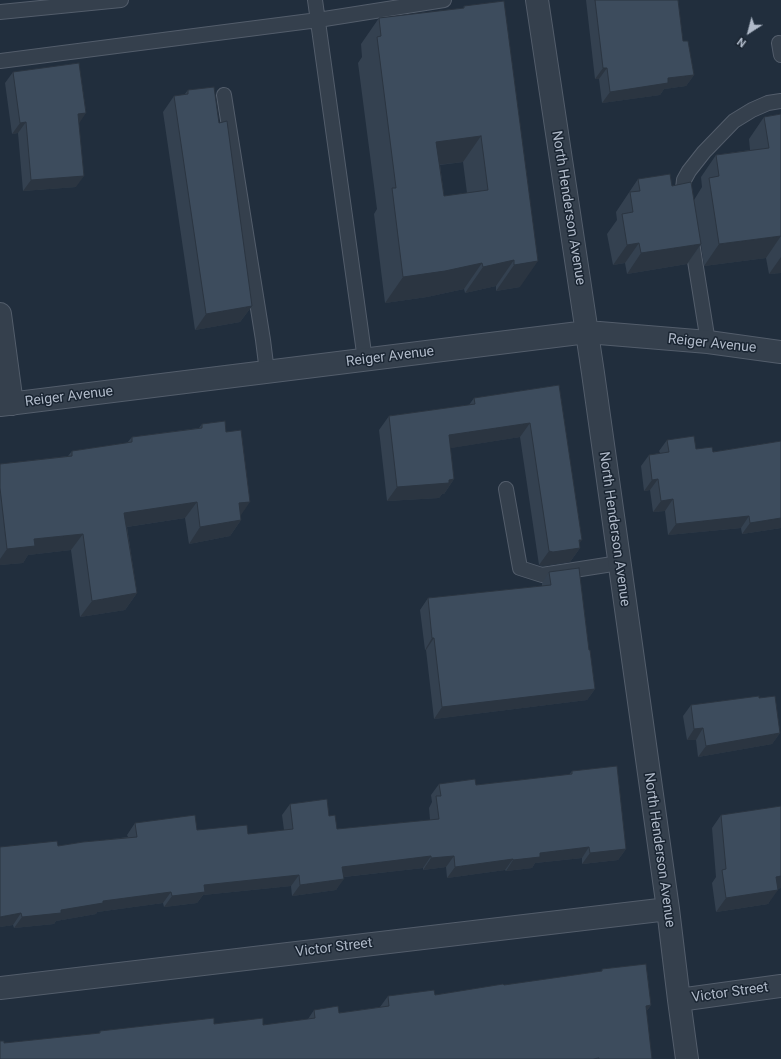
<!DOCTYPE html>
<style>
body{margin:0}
#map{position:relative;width:781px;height:1059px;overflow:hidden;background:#212e3d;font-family:Roboto,sans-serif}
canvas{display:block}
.north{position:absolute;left:729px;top:12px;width:40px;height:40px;-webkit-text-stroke:3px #1a2532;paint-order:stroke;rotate:216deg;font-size:11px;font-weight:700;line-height:16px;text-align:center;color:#b0bac9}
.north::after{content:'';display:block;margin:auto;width:14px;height:18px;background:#b0bac9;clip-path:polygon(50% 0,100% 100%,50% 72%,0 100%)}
</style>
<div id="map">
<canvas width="781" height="1059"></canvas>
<div class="north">N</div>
</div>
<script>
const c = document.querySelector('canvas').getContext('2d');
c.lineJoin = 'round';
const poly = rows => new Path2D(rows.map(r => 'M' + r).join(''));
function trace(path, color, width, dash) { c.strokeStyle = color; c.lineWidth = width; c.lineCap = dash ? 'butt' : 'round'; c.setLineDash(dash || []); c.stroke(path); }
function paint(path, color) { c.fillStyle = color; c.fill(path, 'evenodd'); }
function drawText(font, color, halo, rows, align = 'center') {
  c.font = font + ' Roboto,sans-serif'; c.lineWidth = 3; c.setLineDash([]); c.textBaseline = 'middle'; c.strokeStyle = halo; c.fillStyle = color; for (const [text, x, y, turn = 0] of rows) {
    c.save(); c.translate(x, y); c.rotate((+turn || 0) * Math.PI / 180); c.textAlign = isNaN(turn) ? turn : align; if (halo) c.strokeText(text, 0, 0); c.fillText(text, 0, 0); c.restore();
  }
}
const service = poly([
 [315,0,365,360],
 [0,12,121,0],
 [779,43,781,55],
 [0,61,318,20,444,0],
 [224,95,263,340,267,372],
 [685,202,683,189,684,180,689,171,704,152,734,121,752,110,768,103,781,101],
 [691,236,708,342],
 [506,489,520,568,542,575,619,563]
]);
const minor = poly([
 [537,0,593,373,668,909,679,1000,687,1059],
 [0,314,12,404],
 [0,405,587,332,708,342,781,352],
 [0,988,668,909],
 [679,1000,781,986]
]);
trace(service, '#535d6b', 16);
trace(minor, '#535d6b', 24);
trace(service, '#35404d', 14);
trace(minor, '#35404d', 22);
paint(poly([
 [586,0,678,0,683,41,694,75,686,86,664,89,660,95,602,103,599,79,595,79],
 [464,6,520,287,496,291,496,286,465,293,464,289,427,297,385,303,374,214,377,209,358,63,362,57,361,44,379,18,463,8],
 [463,162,467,193,444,196,440,165],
 [13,72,79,124,76,187,23,191,18,133,12,134,5,83],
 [188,90,252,306,240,322,195,330,163,112,174,96,184,95],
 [781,114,781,273,769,274,766,258,704,266,701,245,687,264,627,274,625,263,613,265,607,234,617,220,616,212,638,179,672,186,694,200,702,187,701,177,716,155,750,150,749,139,764,117],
 [559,385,580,548,570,562,543,566,539,565,520,437,450,448,454,479,444,494,442,494,439,498,387,501,379,430,389,416,469,405,474,398],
 [202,424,226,432,241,520,230,536,189,544,185,518,127,527,137,593,125,610,80,617,71,550,28,555,23,563,0,565,0,464,68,456,72,451,127,443,132,437,199,428],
 [667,440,696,449,713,452,781,441,781,528,742,534,741,528,668,535,665,511,653,512,650,490,644,491,641,466,649,455,660,453,659,451],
 [549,572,589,650,595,689,587,700,434,719,426,650,425,650,420,610,428,598,542,586,542,583],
 [759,698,780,733,772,744,698,757,696,740,687,740,683,716,691,705],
 [572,771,626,849,618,860,582,864,582,858,535,863,532,868,506,871,505,870,447,878,446,867,423,870,423,868,344,877,336,890,292,896,291,886,203,895,197,903,164,907,163,903,97,912,96,914,56,921,54,924,14,928,13,925,0,927,0,847,58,846,128,837,127,835,135,823,197,830,248,834,284,830,282,815,290,804,329,816,337,829,430,820,429,808,432,802,431,795,439,784,476,785,569,775],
 [721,815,781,888,777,889,768,904,716,912,712,883,716,877,712,828],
 [602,969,651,1005,646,1012,652,1059,0,1059,99,1033,100,1031,214,1024,263,1025,308,1019,314,1010,339,1013,380,1007,388,996,435,995,601,972]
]), '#344150');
paint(poly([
 [603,68,607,68,599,79,595,79],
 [694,75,686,86,664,89,660,95,602,103,610,92,668,78],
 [86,113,78,125,78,114],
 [26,122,18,133,12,134,20,123],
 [481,136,463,162,418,167,436,142],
 [84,176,76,187,23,191,31,180],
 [781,236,766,258,704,266,719,244],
 [639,243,625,263,613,265,627,245],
 [701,244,687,264,627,274,641,253],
 [781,257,781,273,769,274],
 [514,260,496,286,465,293,483,267],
 [538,261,520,287,496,291,514,265],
 [482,263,464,289,427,297,385,303,403,277],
 [252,306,240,322,195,330,206,314],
 [530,423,520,437,439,450,449,435],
 [454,479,444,494,442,494,439,498,387,501,397,487],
 [658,479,650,490,644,491,652,480],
 [673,499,665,511,653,512,661,501],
 [197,502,185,518,113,529,124,513],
 [250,502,239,518,239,503],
 [749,516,741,528,668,535,676,524],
 [781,518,781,528,742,534,750,523],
 [241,520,230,536,189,544,200,527],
 [83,534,71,550,28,555,23,563,0,565,0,559,7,549,34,539],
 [579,540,582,540,576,548,580,548,570,562,543,566,539,565,549,551],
 [137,593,125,610,80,617,92,601],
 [432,638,434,638,426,650,425,650],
 [595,689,587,700,434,719,442,707],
 [703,728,696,740,687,740,694,729],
 [780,733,772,744,698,757,706,746],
 [589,847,582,858,535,863,532,868,506,871,513,860,540,853],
 [626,849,618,860,582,864,590,853],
 [431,856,423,868,334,878,342,867],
 [454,856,446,867,423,870,431,858],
 [513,859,505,870,447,878,455,867],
 [299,875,291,886,203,895,197,903,164,907,172,896,204,885],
 [781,876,781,888,766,890,776,877],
 [344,879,336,890,292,896,300,885],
 [778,890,768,904,716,912,726,898],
 [171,892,163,903,97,912,96,914,56,921,54,924,14,928,22,917,103,901],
 [21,913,13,925,0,927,0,917],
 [651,1005,643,1016,646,1006]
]), '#2b3541');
const building = poly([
 [595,0,678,0,683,41,688,41,694,75,668,78,668,83,610,92,607,68,603,68,595,0],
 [504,1,538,261,514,265,514,260,483,267,482,263,445,271,403,277,392,188,396,188,377,37,381,36,379,18,464,8,464,6,504,1],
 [481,136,488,190,444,196,436,142,481,136],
 [79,63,86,113,78,114,84,176,31,180,26,122,20,123,13,72,79,63],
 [214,87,219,123,227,121,252,306,206,314,174,96,188,94,188,90,214,87],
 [781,114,781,236,719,244,709,178,719,176,716,155,769,148,764,117,781,114],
 [670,174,672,186,691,182,701,244,641,253,639,243,627,245,622,214,633,212,630,192,640,191,638,179,670,174],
 [559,385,582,540,579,540,580,548,553,552,549,551,530,423,449,435,454,479,449,480,449,483,397,487,389,416,475,404,474,398,559,385],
 [225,421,226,432,241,430,250,502,239,503,241,520,200,527,197,502,124,513,137,593,92,601,83,534,34,539,35,546,7,549,0,488,0,464,72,456,72,451,132,442,132,437,202,428,202,424,225,421],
 [694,436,696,449,712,447,713,452,781,441,781,518,750,523,749,516,676,524,673,499,661,501,658,479,652,480,649,455,669,452,667,440,694,436],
 [579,568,589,650,590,650,595,689,442,707,434,638,432,638,428,598,551,585,549,572,579,568],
 [759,696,759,698,775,696,780,733,706,746,703,728,694,729,691,705,759,696],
 [617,766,626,849,590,853,589,847,540,853,540,857,513,860,513,859,455,867,454,856,431,858,431,856,342,867,344,879,300,885,299,875,204,885,205,892,172,896,171,892,103,901,103,903,61,910,61,913,22,917,21,913,0,917,0,847,57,841,58,846,83,842,137,837,135,823,195,815,197,830,247,825,248,834,293,829,290,804,327,799,329,816,335,815,337,829,439,819,436,796,441,796,439,784,475,779,476,785,572,774,572,771,617,766],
 [781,806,781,876,776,877,778,890,726,898,722,870,726,869,721,815,781,806],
 [646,964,651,1005,646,1006,652,1059,599,1059,599,1058,593,1059,0,1059,0,1041,4,1041,4,1043,100,1033,100,1031,214,1018,214,1024,263,1018,263,1025,315,1018,314,1010,338,1006,339,1013,389,1006,388,996,434,990,435,995,503,984,504,985,602,971,602,969,646,964]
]);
paint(building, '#3d4c5d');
trace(building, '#2b3541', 1);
drawText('14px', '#b0bac9', '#1a2532', [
 ["North Henderson Avenue",568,208,81],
 ["Reiger Avenue",712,344,6],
 ["Reiger Avenue",390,357,-7],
 ["Reiger Avenue",69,397,-7],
 ["North Henderson Avenue",614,529,82],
 ["North Henderson Avenue",659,850,82],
 ["Victor Street",334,948,-7],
 ["Victor Street",730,993,-8]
]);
</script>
